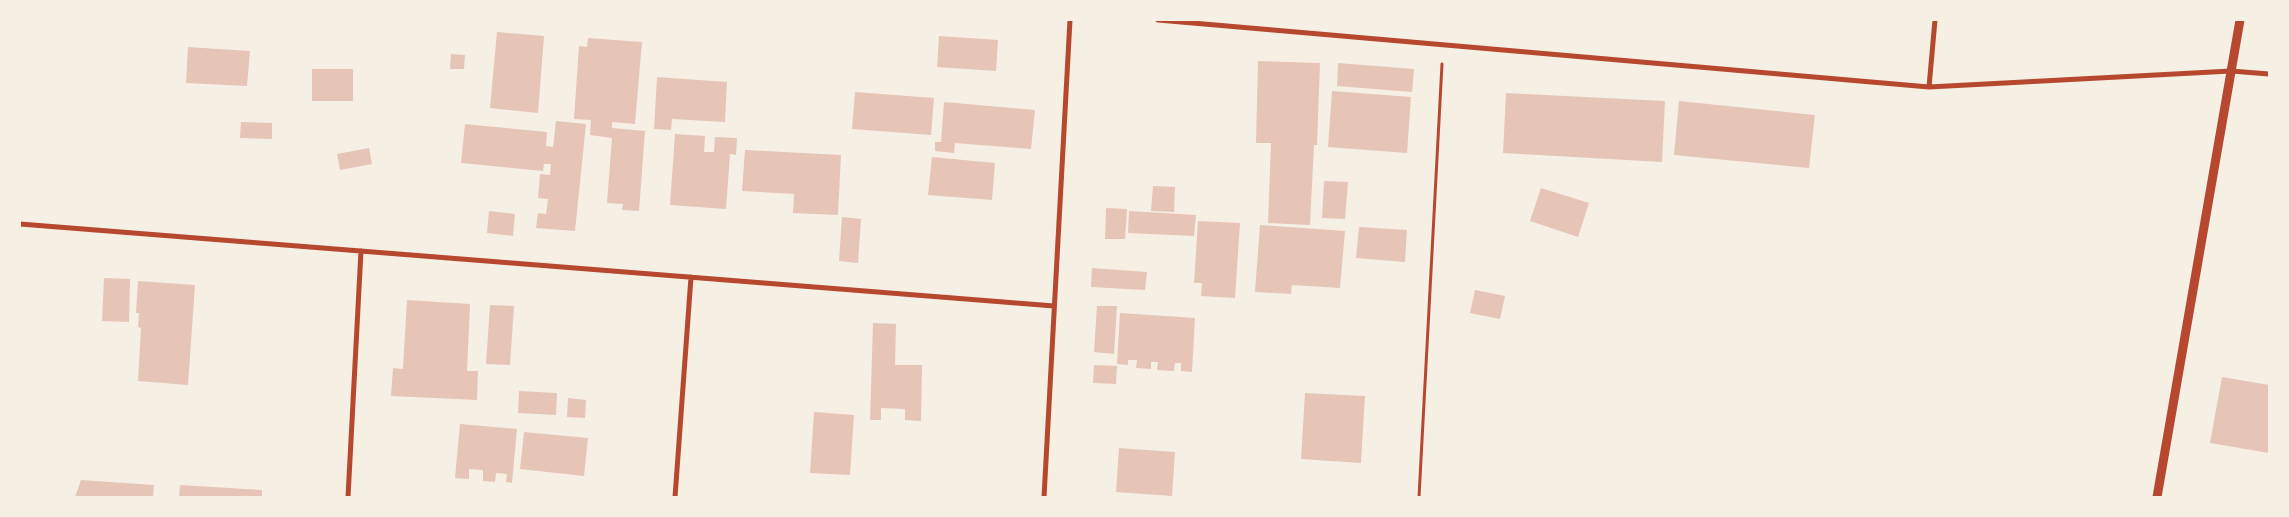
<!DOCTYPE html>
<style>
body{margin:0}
#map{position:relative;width:2289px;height:517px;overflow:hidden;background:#f6efe4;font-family:"Noto Sans",sans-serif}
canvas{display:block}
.frame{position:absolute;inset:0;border:21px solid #f6efe4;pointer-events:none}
</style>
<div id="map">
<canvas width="2289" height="517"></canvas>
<div class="frame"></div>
</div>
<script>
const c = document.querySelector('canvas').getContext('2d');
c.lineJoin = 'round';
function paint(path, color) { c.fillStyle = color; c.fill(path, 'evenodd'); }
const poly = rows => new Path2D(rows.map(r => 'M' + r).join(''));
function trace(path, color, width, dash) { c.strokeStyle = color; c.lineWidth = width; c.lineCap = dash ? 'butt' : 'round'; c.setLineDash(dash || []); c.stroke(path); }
paint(poly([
 [497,32,544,36,538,113,490,108],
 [939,36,998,40,996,71,937,67],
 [588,38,642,42,635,124,612,122,612,128,645,131,639,211,622,210,623,204,607,203,612,138,590,135,591,120,574,119,579,46,587,47],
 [188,47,250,51,247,86,186,83],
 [451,54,465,55,464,69,450,69],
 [1258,61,1320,63,1317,145,1314,145,1310,225,1268,223,1271,143,1256,143],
 [1338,63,1414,69,1412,92,1337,86],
 [312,69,353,69,353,101,312,101],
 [657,77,727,82,725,122,672,119,671,130,654,129],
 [1332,91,1411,97,1407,153,1328,147],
 [855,92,934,98,931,135,852,129],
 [1506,93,1665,101,1662,162,1503,153],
 [1679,101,1815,115,1809,168,1674,155],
 [944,102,1035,110,1031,149,955,143,954,153,935,151,935,142,941,142],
 [556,121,586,124,575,231,536,228,538,213,546,214,548,199,538,198,540,174,550,175,551,164,544,164,543,171,461,163,465,124,547,132,546,146,553,147],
 [241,122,272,123,272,139,240,138],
 [675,134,705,136,704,152,714,152,715,137,737,138,736,155,730,154,726,209,670,205],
 [369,148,372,164,340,170,337,154],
 [745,150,841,155,838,215,793,213,794,194,742,191],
 [932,157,995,163,992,200,928,195],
 [1324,181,1348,182,1345,219,1322,218],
 [1153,186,1175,187,1174,212,1151,211],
 [1541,188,1589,203,1578,237,1530,221],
 [1106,208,1127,209,1125,239,1105,239],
 [489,211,515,214,513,236,487,233],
 [1129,211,1196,215,1194,236,1128,233],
 [842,217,861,219,858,263,839,261],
 [1198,221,1240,223,1235,298,1201,296,1202,283,1194,283],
 [1260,225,1345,231,1340,288,1292,285,1291,294,1255,292],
 [1359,227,1407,230,1405,262,1356,258],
 [1092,268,1147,272,1145,290,1091,287],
 [104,278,130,279,129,322,102,321],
 [138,281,195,285,188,385,138,381,141,328,138,327,139,313,136,313],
 [1475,290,1505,296,1500,319,1470,313],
 [407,300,470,304,467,371,478,371,477,400,391,396,393,368,403,369],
 [490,305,514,306,510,365,486,364],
 [1097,306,1117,306,1114,354,1094,352],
 [1120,313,1195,318,1192,372,1181,371,1181,363,1175,363,1174,371,1157,370,1158,362,1151,362,1151,369,1136,368,1137,360,1128,360,1128,365,1117,364],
 [873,323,896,324,895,365,922,365,921,421,905,420,905,409,881,408,881,420,870,420],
 [1094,365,1117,366,1116,384,1093,383],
 [2222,377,2269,385,2269,453,2210,443],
 [519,391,557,393,556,415,518,413],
 [1305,393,1365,396,1361,463,1301,459],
 [568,398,586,400,585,418,567,417],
 [814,412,854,415,850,475,810,473],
 [460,424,517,429,512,483,506,482,507,474,496,473,495,482,483,481,483,470,469,469,469,479,455,478],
 [524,432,588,438,584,476,520,469],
 [1119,448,1175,452,1172,496,1116,492],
 [81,480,154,485,153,497,75,497],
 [180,485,262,490,262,497,179,497]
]), '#e6c5b7');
trace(poly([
 [1419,497,1442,64]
]), '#b5482f', 3);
trace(poly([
 [1158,20,1929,87,2231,71,2269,74],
 [1929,87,1935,20],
 [20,224,1054,306],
 [348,497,361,251],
 [675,497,691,277],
 [1044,497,1070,20]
]), '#b5482f', 5);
trace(poly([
 [2157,497,2240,20]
]), '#b5482f', 9);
</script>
